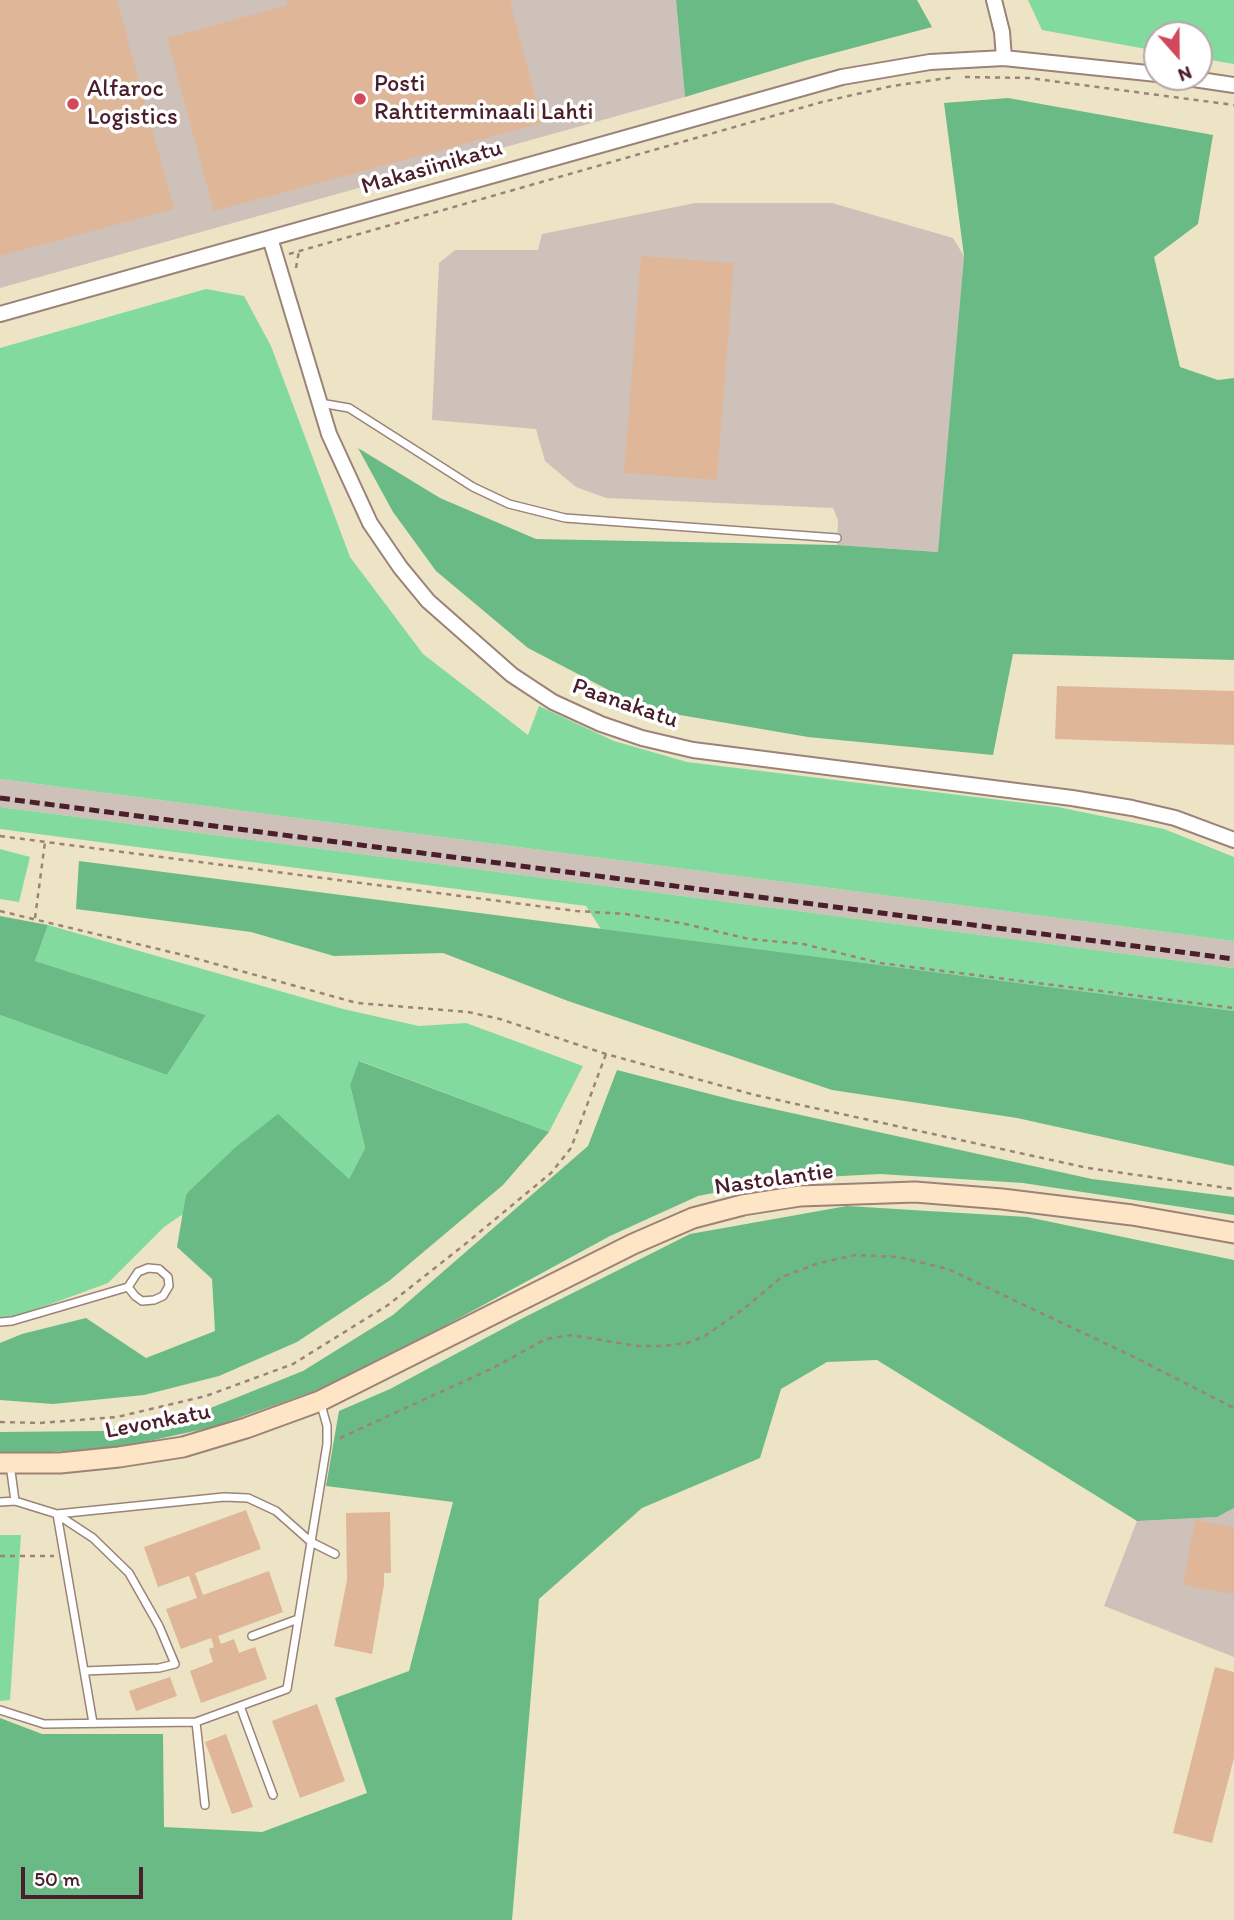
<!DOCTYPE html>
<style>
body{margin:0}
#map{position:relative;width:1234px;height:1920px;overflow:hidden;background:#ede4c5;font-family:Itim,sans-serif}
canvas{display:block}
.north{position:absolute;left:1143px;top:21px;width:70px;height:70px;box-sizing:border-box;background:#fff;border:2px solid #b7a5aa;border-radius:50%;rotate:159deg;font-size:19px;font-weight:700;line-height:28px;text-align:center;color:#4a1f2b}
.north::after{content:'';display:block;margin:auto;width:24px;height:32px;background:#d1495b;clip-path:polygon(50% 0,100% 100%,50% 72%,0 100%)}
.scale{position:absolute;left:21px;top:1867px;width:122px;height:32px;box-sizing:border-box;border:4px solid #4a1f2b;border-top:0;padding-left:9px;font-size:21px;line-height:24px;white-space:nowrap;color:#4a1f2b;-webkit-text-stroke:5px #fff;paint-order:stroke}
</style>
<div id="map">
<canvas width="1234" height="1920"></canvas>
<div class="north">N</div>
<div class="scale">50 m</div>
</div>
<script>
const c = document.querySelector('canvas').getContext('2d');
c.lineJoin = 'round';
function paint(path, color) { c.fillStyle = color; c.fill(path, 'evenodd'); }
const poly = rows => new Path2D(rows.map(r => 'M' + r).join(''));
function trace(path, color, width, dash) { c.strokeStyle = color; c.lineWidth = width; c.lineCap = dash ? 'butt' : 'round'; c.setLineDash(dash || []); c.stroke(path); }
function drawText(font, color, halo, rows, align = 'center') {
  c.font = font + ' Itim,sans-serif'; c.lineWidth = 7; c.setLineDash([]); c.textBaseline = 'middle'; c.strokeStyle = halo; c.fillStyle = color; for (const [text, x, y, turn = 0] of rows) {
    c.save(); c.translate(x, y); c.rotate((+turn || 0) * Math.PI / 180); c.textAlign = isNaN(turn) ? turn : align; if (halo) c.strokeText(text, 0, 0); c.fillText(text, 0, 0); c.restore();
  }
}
paint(poly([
 [0,0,676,0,685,97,0,288],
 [695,203,832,203,953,238,964,256,939,552,837,545,838,520,833,508,606,498,576,487,545,461,536,429,432,420,439,263,455,250,538,250,542,234],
 [0,779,1234,941,1234,968,0,807],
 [1234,1508,1234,1657,1104,1606,1137,1521,1217,1517]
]), '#cec1ba');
paint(poly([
 [1028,0,1234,0,1234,64,1199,58,1199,35,1157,35,1157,51,1042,30],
 [206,289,244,296,271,346,350,557,423,654,528,735,539,706,614,741,687,762,1058,807,1164,829,1234,857,1234,941,0,779,0,348],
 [0,807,1234,968,1234,1011,601,929,586,906,0,829],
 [0,849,30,857,19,902,0,899],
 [48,925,343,1009,419,1026,466,1023,583,1066,549,1132,360,1061,350,1085,365,1148,349,1179,186,1193,183,1214,164,1227,108,1283,10,1319,0,1319,0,1015,167,1075,206,1015,35,961],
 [0,1535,21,1535,10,1700,0,1701]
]), '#83da9e');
paint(poly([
 [676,0,917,0,932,27,804,61,685,97],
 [1008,98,1213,135,1198,224,1154,257,1180,367,1218,380,1234,378,1234,660,1013,654,993,755,808,737,645,709,528,648,436,571,393,512,358,448,440,498,536,539,837,545,938,552,964,256,944,103],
 [79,861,1234,1011,1234,1166,1017,1118,832,1090,568,1001,443,953,334,956,251,932,76,909],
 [0,916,48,925,35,961,206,1015,167,1075,0,1015],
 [359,1061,549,1132,503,1185,389,1281,297,1342,219,1376,144,1395,53,1404,0,1400,0,1343,22,1334,86,1318,146,1358,215,1331,212,1279,177,1247,186,1194,237,1146,278,1114,349,1179,365,1148,350,1085],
 [617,1070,737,1101,1092,1179,1234,1197,1234,1215,1023,1183,880,1174,786,1179,698,1196,610,1236,397,1352,315,1391,213,1427,117,1448,15,1454,0,1452,0,1432,105,1431,203,1411,303,1371,393,1315,588,1146],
 [847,1206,1027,1217,1234,1260,1234,1508,1217,1517,1137,1521,877,1360,827,1362,781,1389,760,1458,642,1508,539,1599,512,1920,0,1920,0,1718,42,1734,163,1734,164,1827,262,1832,367,1793,335,1698,409,1671,453,1502,326,1486,339,1411,390,1389,523,1318,690,1234]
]), '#6aba85');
paint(poly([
 [0,0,117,0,174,209,0,256],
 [286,0,510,0,542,123,214,211,167,38,288,5],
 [641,256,734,263,717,480,624,473],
 [1057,686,1234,691,1234,745,1055,739],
 [246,1510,261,1549,195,1573,203,1595,269,1571,283,1612,218,1636,221,1644,234,1639,239,1653,255,1647,267,1679,201,1703,190,1671,213,1662,209,1649,214,1647,211,1638,181,1649,166,1609,197,1598,189,1576,158,1587,144,1547],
 [390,1512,391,1573,384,1573,384,1585,372,1654,334,1646,347,1580,346,1513],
 [1195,1520,1234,1527,1234,1594,1183,1585],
 [1215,1667,1234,1672,1234,1758,1212,1843,1173,1833],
 [170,1677,177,1696,136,1711,129,1691],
 [317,1704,345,1781,300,1798,272,1721],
 [226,1734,253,1807,232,1814,205,1742]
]), '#e0b698');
const lane = poly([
 [320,403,349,408,473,487,509,504,565,518,837,538],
 [0,1322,12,1321,128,1287,138,1272,148,1268,159,1269,168,1277,169,1286,163,1296,154,1300,142,1301,135,1296,128,1287],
 [10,1464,15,1501],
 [0,1502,15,1501,57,1514,224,1497,248,1498,276,1511,311,1542,335,1554],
 [57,1514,93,1723],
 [58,1515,93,1538,129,1573,159,1626,175,1664,159,1668,84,1671],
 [252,1636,298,1619],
 [240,1706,273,1795],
 [0,1710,44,1724,196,1722,287,1689,327,1444,327,1426,320,1401],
 [196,1722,205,1805]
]);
const street = poly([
 [994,0,1002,32,1004,58],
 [1180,77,1234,85],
 [270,238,329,434,370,523,400,567,428,601,512,675,553,702,601,724,642,738,693,750,1072,798,1132,808,1175,818,1234,840],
 [0,314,842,77,930,62,1004,58,1157,74]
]);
const secondary = poly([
 [0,1463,60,1463,119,1457,183,1447,246,1428,320,1401,633,1244,693,1218,743,1205,800,1196,915,1192,1002,1199,1132,1215,1234,1233]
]);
trace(lane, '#9c8278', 10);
trace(street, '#9c8278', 18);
trace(secondary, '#9c8278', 23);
trace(poly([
 [965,77,1029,78,1234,105],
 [289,254,822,102,892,86,955,77],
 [296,268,299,251],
 [0,836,576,911,626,914,681,923,749,939,803,944,880,963,1234,1008],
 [0,911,183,955,357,1003,468,1012,500,1019,606,1054,755,1095,1088,1168,1234,1189],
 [35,918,45,842],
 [0,1422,40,1423,117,1417,206,1396,293,1364,388,1305,464,1245,551,1173,571,1148,606,1054],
 [340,1438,493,1368,546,1339,571,1335,637,1346,662,1346,687,1343,705,1336,742,1310,782,1277,819,1263,855,1255,898,1257,948,1269,1132,1356,1234,1408],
 [0,1556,54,1556]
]), '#9c8278', 2.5, [5, 5]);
trace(lane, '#fff', 7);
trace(street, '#fff', 14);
trace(secondary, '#fde5c5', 19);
trace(poly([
 [0,798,1234,959]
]), '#4a1f2b', 5, [10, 5]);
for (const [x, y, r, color] of [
 [360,99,7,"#d1495b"],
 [73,104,7,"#d1495b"]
]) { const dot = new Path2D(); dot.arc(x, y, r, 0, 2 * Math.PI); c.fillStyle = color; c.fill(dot); trace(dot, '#fff', 2.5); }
drawText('24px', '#4a1f2b', '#fff', [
 ["Posti",374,85],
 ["Rahtiterminaali Lahti",374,113],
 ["Alfaroc",87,90],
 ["Logistics",87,118]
], 'left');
drawText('24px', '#4a1f2b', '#fff', [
 ["Makasiinikatu",432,168,-16],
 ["Paanakatu",625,704,19],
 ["Nastolantie",774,1180,-8],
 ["Levonkatu",158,1422,-11]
]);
</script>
